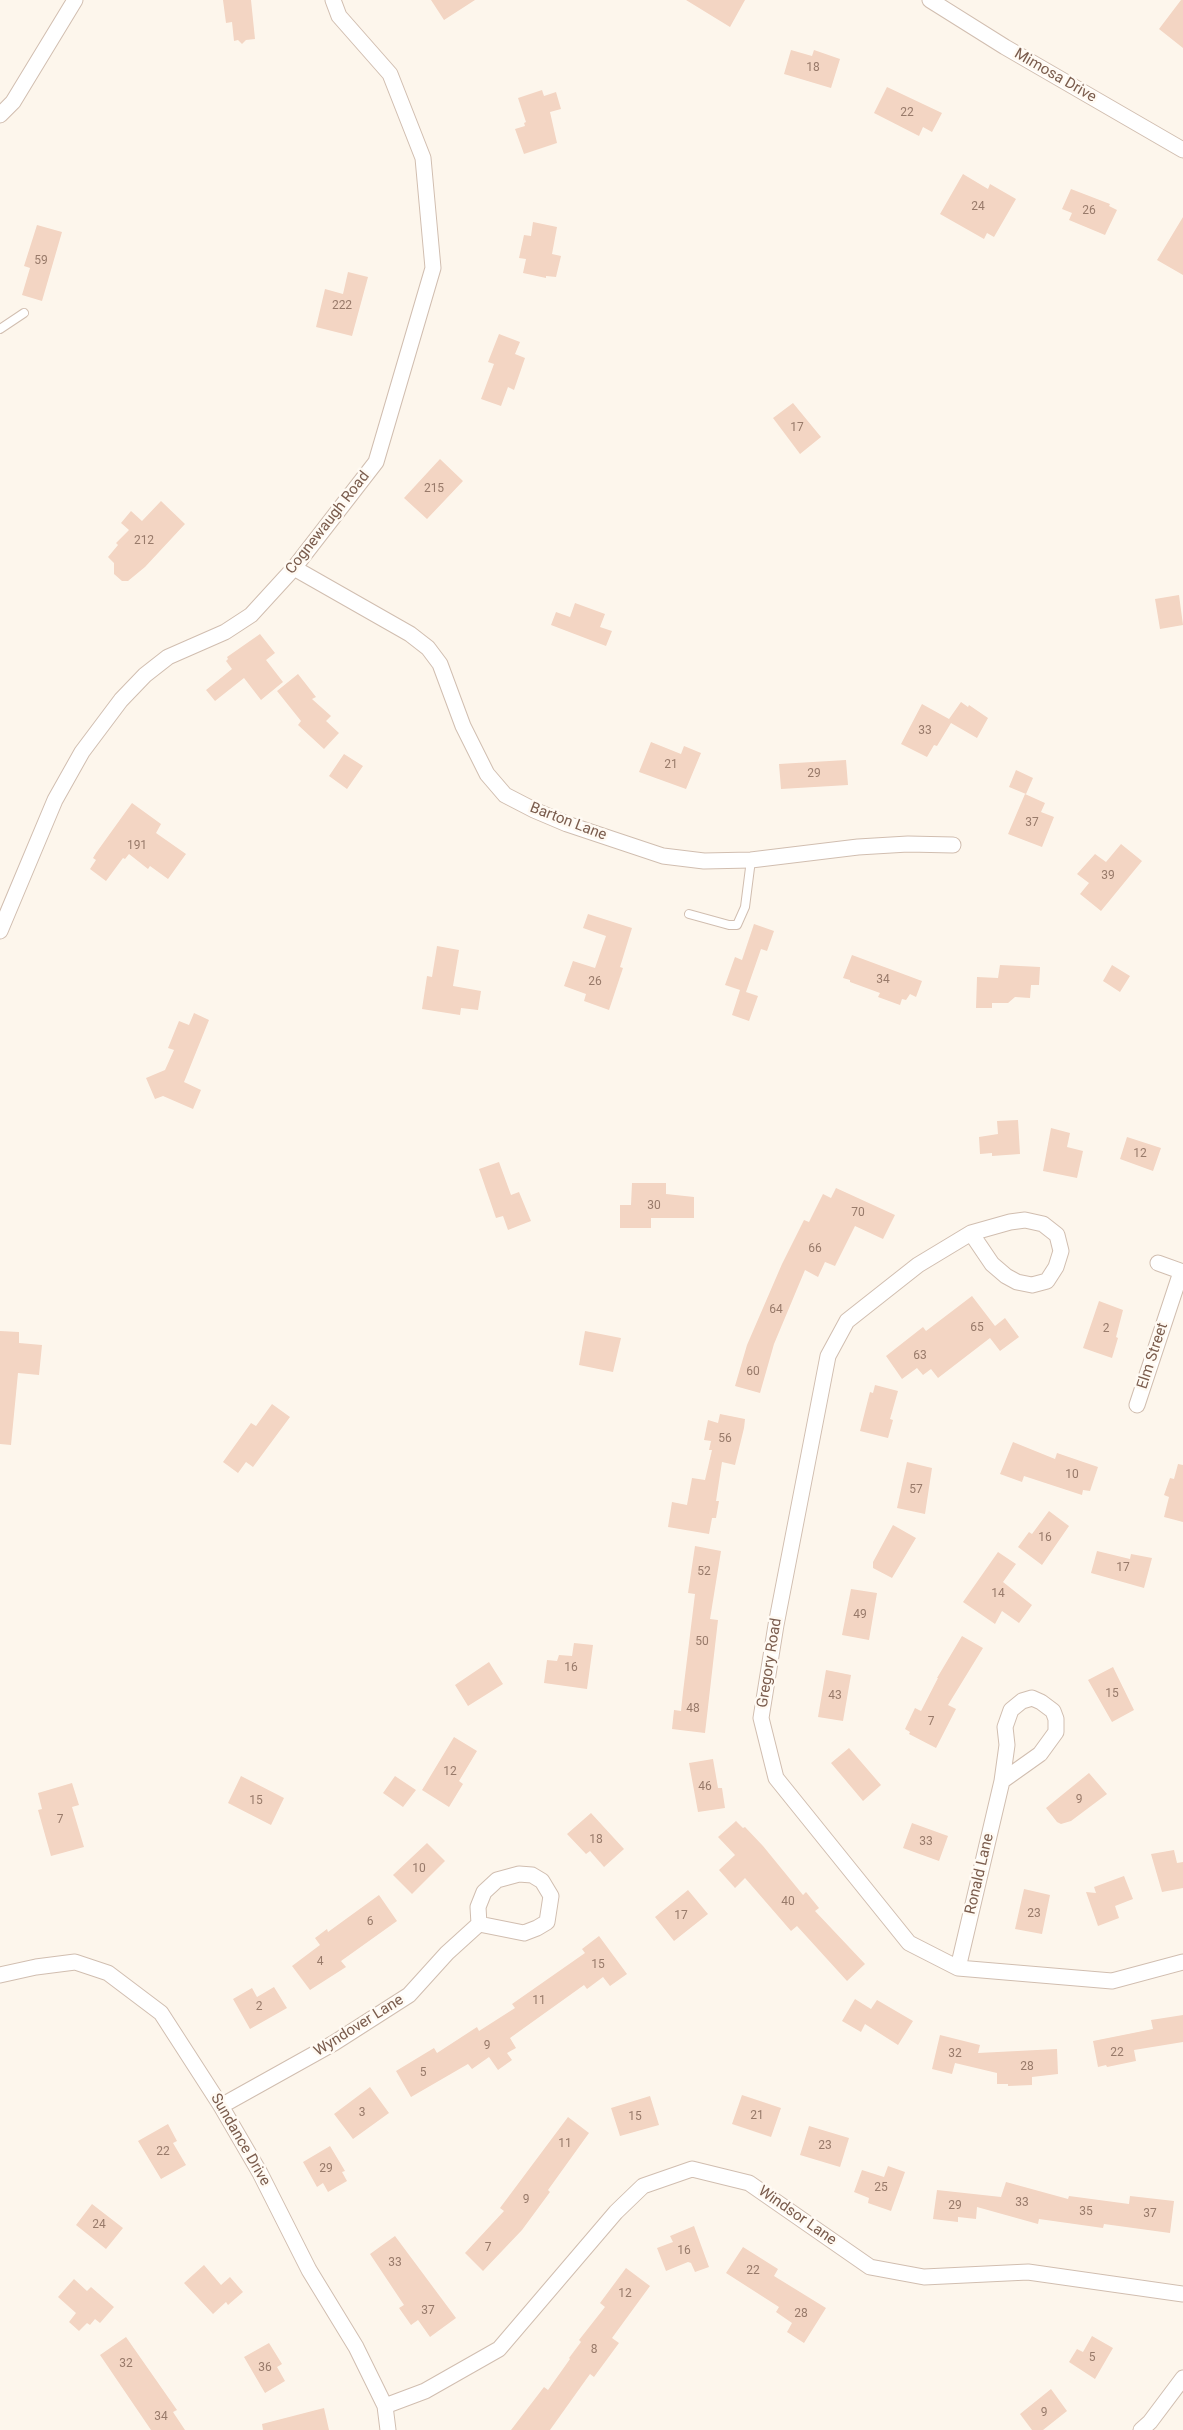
<!DOCTYPE html>
<style>
body{margin:0}
canvas{display:block;background:#fdf6ec}
</style>
<canvas width="1183" height="2430"></canvas>
<script>
const c = document.querySelector('canvas').getContext('2d');
c.lineJoin = 'round';
function paint(path, color) { c.fillStyle = color; c.fill(path, 'evenodd'); }
const poly = rows => new Path2D(rows.map(r => 'M' + r).join(''));
function trace(path, color, width, dash) { c.strokeStyle = color; c.lineWidth = width; c.lineCap = dash ? 'butt' : 'round'; c.setLineDash(dash || []); c.stroke(path); }
function drawText(font, color, halo, rows, align = 'center') {
  c.font = font + ' Roboto,sans-serif'; c.lineWidth = 5; c.setLineDash([]); c.textBaseline = 'middle'; c.strokeStyle = halo; c.fillStyle = color; for (const [text, x, y, turn = 0] of rows) {
    c.save(); c.translate(x, y); c.rotate((+turn || 0) * Math.PI / 180); c.textAlign = isNaN(turn) ? turn : align; if (halo) c.strokeText(text, 0, 0); c.fillText(text, 0, 0); c.restore();
  }
}
paint(poly([
 [223,0,251,0,255,39,246,40,242,44,238,40,234,41,232,22,226,23],
 [431,0,475,0,444,20],
 [686,0,745,0,730,27],
 [1181,0,1183,0,1183,48,1159,29],
 [791,50,812,56,814,50,840,59,831,88,784,74],
 [887,87,942,113,932,132,923,127,919,136,874,113],
 [542,90,544,96,556,92,561,109,550,112,557,143,524,154,515,129,525,126,524,123,526,122,518,98],
 [963,174,988,189,990,184,1016,199,994,237,987,233,984,239,940,214],
 [1071,189,1110,204,1109,206,1117,210,1105,235,1069,220,1072,213,1062,209],
 [1183,217,1183,275,1157,260],
 [533,222,557,227,552,254,561,256,556,277,546,276,546,278,523,273,526,259,519,258,524,235,531,236],
 [37,225,62,232,42,301,22,295,30,268,24,266],
 [348,272,368,277,352,336,316,327,325,289,343,294],
 [499,334,520,342,515,354,525,358,514,390,508,387,501,406,481,399,494,364,488,362],
 [793,403,821,437,800,454,773,418],
 [440,459,463,481,427,519,404,498],
 [161,501,185,524,145,567,128,581,122,581,114,574,114,563,108,557,118,545,116,543,129,530,121,523,131,511,142,521],
 [1179,595,1183,625,1160,629,1155,599],
 [575,603,605,614,600,627,612,631,606,646,551,625,556,612,570,617],
 [260,634,275,653,266,660,283,682,261,700,244,678,215,701,206,690,232,669,226,661,228,659,227,657],
 [298,674,316,697,312,699,331,716,326,721,339,733,324,749,298,725,301,721,277,691],
 [961,702,968,707,969,705,988,718,977,738,951,723,937,746,934,745,927,757,901,744,922,704,949,719],
 [651,742,681,754,684,746,701,753,686,789,639,772],
 [344,754,363,766,347,789,329,776],
 [846,760,848,785,781,789,779,764],
 [1016,770,1033,778,1026,794,1009,787],
 [1025,794,1045,803,1041,812,1054,817,1042,847,1008,834],
 [132,803,161,824,156,833,186,854,168,879,150,866,148,869,129,854,125,859,123,858,106,881,90,869,96,860,93,858,96,853],
 [1121,844,1142,861,1101,911,1080,894,1089,883,1077,874,1095,854,1106,862],
 [588,914,632,928,620,967,623,968,609,1010,584,1001,586,994,564,986,573,961,595,968,606,936,583,928],
 [754,924,774,931,767,951,761,949,746,992,758,996,749,1021,732,1015,740,990,725,985,735,957,742,960],
 [437,946,459,950,453,986,481,991,478,1010,461,1008,460,1015,422,1009,427,976,432,977],
 [852,955,922,981,916,997,910,994,906,1000,902,999,900,1005,878,997,880,993,850,982,850,980,843,978],
 [1000,965,1040,967,1039,985,1031,985,1030,998,1015,997,1008,1003,992,1003,992,1008,976,1008,977,977,998,978],
 [1112,965,1130,976,1120,992,1103,981],
 [194,1013,209,1020,184,1082,201,1090,193,1109,163,1096,155,1099,146,1078,165,1070,174,1050,168,1048,179,1021,189,1025],
 [1018,1120,1020,1154,992,1156,992,1153,980,1154,979,1137,998,1134,997,1121],
 [1051,1128,1070,1133,1067,1147,1083,1151,1077,1178,1043,1171],
 [1127,1137,1161,1148,1153,1171,1120,1159],
 [499,1162,511,1195,519,1192,531,1221,508,1230,503,1216,496,1218,479,1169],
 [632,1183,666,1183,666,1194,694,1197,694,1218,651,1218,651,1228,620,1228,620,1205,631,1205],
 [836,1188,895,1215,883,1239,855,1226,835,1266,825,1262,818,1277,805,1270,774,1344,760,1393,735,1386,747,1345,782,1264,804,1220,809,1222,823,1194,831,1198],
 [972,1296,995,1326,1005,1318,1019,1337,1000,1351,990,1338,938,1378,931,1369,923,1375,917,1368,902,1379,886,1356,923,1327,926,1331],
 [1099,1301,1123,1310,1116,1337,1118,1338,1112,1358,1083,1348],
 [0,1331,19,1332,19,1343,42,1345,39,1375,18,1373,11,1445,0,1444],
 [585,1331,621,1338,613,1372,579,1365],
 [875,1385,898,1391,890,1419,893,1420,888,1438,860,1431,870,1392,873,1393],
 [272,1404,290,1417,253,1467,246,1462,238,1473,223,1462,251,1423,256,1426],
 [720,1414,745,1419,744,1428,735,1465,722,1462,716,1501,719,1501,716,1518,712,1518,709,1534,668,1527,672,1502,687,1505,692,1478,705,1480,712,1450,709,1450,711,1441,704,1440,708,1420,718,1423],
 [1013,1442,1055,1459,1057,1453,1098,1467,1090,1491,1083,1490,1082,1495,1024,1476,1022,1482,1000,1474],
 [907,1462,932,1468,925,1514,897,1508],
 [1178,1464,1183,1465,1183,1522,1164,1517,1169,1497,1164,1495,1170,1478,1174,1479],
 [1049,1511,1069,1526,1042,1565,1018,1547,1029,1532,1032,1534],
 [893,1525,916,1538,892,1578,873,1568,873,1562],
 [695,1546,721,1551,710,1619,718,1620,705,1733,672,1729,674,1710,681,1711,683,1692,695,1594,688,1593],
 [1097,1551,1130,1559,1131,1554,1152,1558,1144,1588,1091,1573],
 [998,1552,1016,1564,1003,1582,1032,1605,1019,1623,1002,1611,995,1624,963,1602],
 [851,1589,877,1593,869,1640,842,1635],
 [962,1636,983,1648,948,1705,956,1709,936,1748,909,1734,910,1732,905,1729,915,1708,921,1711,938,1678,937,1678],
 [574,1643,593,1645,587,1689,544,1683,547,1660,557,1661,559,1655,572,1656],
 [489,1662,503,1684,468,1706,455,1685],
 [1113,1667,1134,1710,1112,1722,1088,1680],
 [826,1670,851,1675,843,1721,818,1717],
 [454,1737,477,1751,459,1781,463,1784,449,1807,422,1790],
 [849,1748,881,1785,863,1801,831,1763],
 [713,1759,718,1788,722,1788,725,1808,698,1812,689,1763],
 [1089,1773,1107,1794,1071,1821,1061,1824,1057,1822,1046,1808],
 [241,1776,284,1798,271,1825,228,1803],
 [395,1776,416,1790,403,1807,383,1793],
 [72,1783,79,1805,72,1807,84,1847,51,1856,38,1810,42,1809,38,1793],
 [591,1813,624,1849,604,1867,590,1851,586,1854,567,1834],
 [736,1821,743,1828,745,1827,763,1846,803,1895,806,1892,819,1908,815,1911,865,1964,847,1981,797,1926,791,1931,745,1878,735,1888,719,1870,735,1855,718,1837],
 [912,1823,948,1836,939,1861,903,1848],
 [427,1843,445,1861,412,1894,393,1875],
 [1174,1850,1177,1863,1183,1862,1183,1888,1162,1892,1151,1854],
 [1124,1876,1133,1899,1115,1906,1119,1918,1098,1926,1086,1892,1096,1893,1094,1887],
 [1024,1889,1050,1895,1042,1934,1015,1929],
 [688,1890,708,1914,674,1941,655,1917],
 [379,1895,397,1921,341,1961,346,1967,310,1990,292,1966,320,1945,315,1938,327,1929,328,1932],
 [599,1936,627,1974,610,1986,603,1977,587,1989,584,1985,510,2038,516,2048,507,2053,512,2060,498,2070,489,2057,472,2069,468,2064,411,2097,396,2071,434,2048,437,2053,477,2027,479,2031,515,2008,512,2004,585,1953,582,1949],
 [274,1987,287,2008,250,2029,233,1999,252,1988,257,1997],
 [855,1999,871,2009,877,2000,913,2021,898,2045,865,2024,861,2032,842,2021],
 [1183,2015,1183,2042,1134,2050,1136,2061,1107,2067,1106,2065,1098,2067,1093,2041,1153,2029,1151,2020],
 [940,2035,980,2045,978,2053,1057,2049,1058,2074,1032,2077,1032,2085,1008,2086,1008,2084,997,2084,997,2073,955,2063,952,2074,932,2069],
 [370,2087,389,2113,353,2139,334,2114],
 [742,2095,781,2108,771,2137,732,2124],
 [650,2096,659,2125,620,2136,611,2108],
 [568,2117,589,2133,548,2190,550,2192,522,2230,483,2271,465,2253,504,2211,500,2208],
 [168,2124,177,2141,173,2143,186,2165,161,2179,138,2141],
 [809,2126,849,2138,840,2167,800,2155],
 [330,2146,345,2171,342,2172,347,2181,328,2192,323,2183,317,2187,303,2162],
 [888,2166,905,2172,891,2211,868,2203,869,2198,854,2192,862,2170,884,2177],
 [1006,2182,1068,2199,1069,2196,1129,2204,1130,2196,1174,2201,1170,2233,1104,2224,1103,2228,1039,2219,1038,2224,977,2207,976,2219,958,2217,958,2222,933,2219,937,2190,1001,2197],
 [92,2204,123,2228,106,2249,76,2225],
 [694,2226,709,2267,695,2272,691,2263,688,2262,666,2271,657,2248,673,2242,670,2236],
 [395,2236,456,2318,430,2337,418,2320,411,2325,399,2308,404,2305,370,2254],
 [743,2247,778,2269,774,2276,826,2308,804,2343,787,2332,792,2323,776,2312,779,2307,726,2273],
 [204,2265,221,2285,230,2277,243,2292,228,2305,226,2302,213,2314,184,2283],
 [626,2268,650,2286,612,2338,619,2343,594,2377,590,2374,550,2430,511,2430,544,2387,548,2390,570,2359,569,2358,581,2342,579,2340,605,2307,600,2303],
 [74,2279,87,2291,91,2287,114,2307,100,2323,95,2319,90,2325,87,2323,79,2331,69,2322,76,2313,58,2297],
 [1092,2336,1113,2348,1095,2379,1069,2362,1077,2349,1083,2352],
 [126,2337,177,2410,173,2412,185,2430,151,2430,100,2355],
 [269,2343,282,2364,277,2367,285,2381,265,2393,244,2357],
 [1051,2389,1067,2411,1043,2430,1032,2430,1020,2414],
 [324,2408,329,2430,263,2430,262,2424]
]), '#f3d5c3');
const lane = poly([
 [0,329,24,313],
 [689,914,729,925,737,925,745,907,751,860]
]);
const street = poly([
 [930,0,1005,47,1183,150],
 [0,115,13,102,75,0],
 [294,568,410,634,428,648,440,664,463,726,487,774,505,795,534,810,567,824,663,856,704,861,751,860,858,847,908,844,953,845],
 [0,931,55,800,82,752,121,700,145,675,168,657,225,632,251,615,294,568,376,462,433,268,423,158,390,74,339,16,333,0],
 [971,1233,992,1264,1006,1276,1017,1282,1032,1285,1047,1281,1056,1267,1061,1251,1057,1235,1043,1224,1025,1220,1010,1222,971,1233,918,1265,847,1321,828,1356,776,1625,761,1718,776,1778,909,1943,958,1968,1112,1981,1183,1962],
 [1158,1263,1183,1272],
 [1137,1405,1181,1272],
 [958,1968,1002,1781,1007,1745,1005,1727,1011,1710,1022,1701,1032,1698,1041,1702,1053,1711,1056,1719,1056,1732,1040,1754,1002,1781],
 [0,1975,36,1967,75,1962,108,1973,161,2013,221,2106,260,2173,309,2270,356,2347,385,2406,388,2430],
 [221,2106,334,2043,409,1995,447,1953,479,1924,478,1907,484,1892,497,1880,519,1874,532,1875,542,1881,551,1896,547,1922,537,1928,524,1933,479,1924],
 [385,2406,425,2391,499,2349,616,2212,643,2186,692,2169,749,2183,870,2267,924,2277,1028,2272,1183,2294],
 [1141,2430,1150,2422,1183,2378]
]);
trace(lane, '#d1beb0', 10);
trace(street, '#d1beb0', 17);
trace(lane, '#fff', 8);
trace(street, '#fff', 15);
drawText('12px', '#987a6a', null, [
 ["18",813,68],
 ["22",907,113],
 ["24",978,207],
 ["26",1089,211],
 ["59",41,261],
 ["222",342,306],
 ["17",797,428],
 ["215",434,489],
 ["212",144,541],
 ["33",925,731],
 ["21",671,765],
 ["29",814,774],
 ["37",1032,823],
 ["191",137,846],
 ["39",1108,876],
 ["34",883,980],
 ["26",595,982],
 ["12",1140,1154],
 ["30",654,1206],
 ["70",858,1213],
 ["66",815,1249],
 ["64",776,1310],
 ["65",977,1328],
 ["2",1106,1329],
 ["63",920,1356],
 ["60",753,1372],
 ["56",725,1439],
 ["10",1072,1475],
 ["57",916,1490],
 ["16",1045,1538],
 ["17",1123,1568],
 ["52",704,1572],
 ["14",998,1594],
 ["49",860,1615],
 ["50",702,1642],
 ["16",571,1668],
 ["15",1112,1694],
 ["43",835,1696],
 ["48",693,1709],
 ["7",931,1722],
 ["12",450,1772],
 ["46",705,1787],
 ["9",1079,1800],
 ["15",256,1801],
 ["7",60,1820],
 ["18",596,1840],
 ["33",926,1842],
 ["10",419,1869],
 ["40",788,1902],
 ["23",1034,1914],
 ["17",681,1916],
 ["6",370,1922],
 ["4",320,1962],
 ["15",598,1965],
 ["11",539,2001],
 ["2",259,2007],
 ["9",487,2046],
 ["22",1117,2053],
 ["32",955,2054],
 ["28",1027,2067],
 ["5",423,2073],
 ["3",362,2113],
 ["21",757,2116],
 ["15",635,2117],
 ["11",565,2144],
 ["23",825,2146],
 ["22",163,2152],
 ["29",326,2169],
 ["25",881,2188],
 ["9",526,2200],
 ["33",1022,2203],
 ["29",955,2206],
 ["35",1086,2212],
 ["37",1150,2214],
 ["24",99,2225],
 ["7",488,2248],
 ["16",684,2251],
 ["33",395,2263],
 ["22",753,2271],
 ["12",625,2294],
 ["37",428,2311],
 ["28",801,2314],
 ["8",594,2350],
 ["5",1092,2358],
 ["32",126,2364],
 ["36",265,2368],
 ["9",1044,2413],
 ["34",161,2417]
]);
drawText('15px', '#7a5c4d', '#fffaf3', [
 ["Mimosa Drive",1055,76,30],
 ["Cognewaugh Road",328,523,-52],
 ["Barton Lane",568,822,21],
 ["Elm Street",1153,1356,-72],
 ["Gregory Road",770,1663,-81],
 ["Ronald Lane",980,1874,-77],
 ["Wyndover Lane",359,2026,-32],
 ["Sundance Drive",240,2140,60],
 ["Windsor Lane",797,2216,35]
]);
</script>
